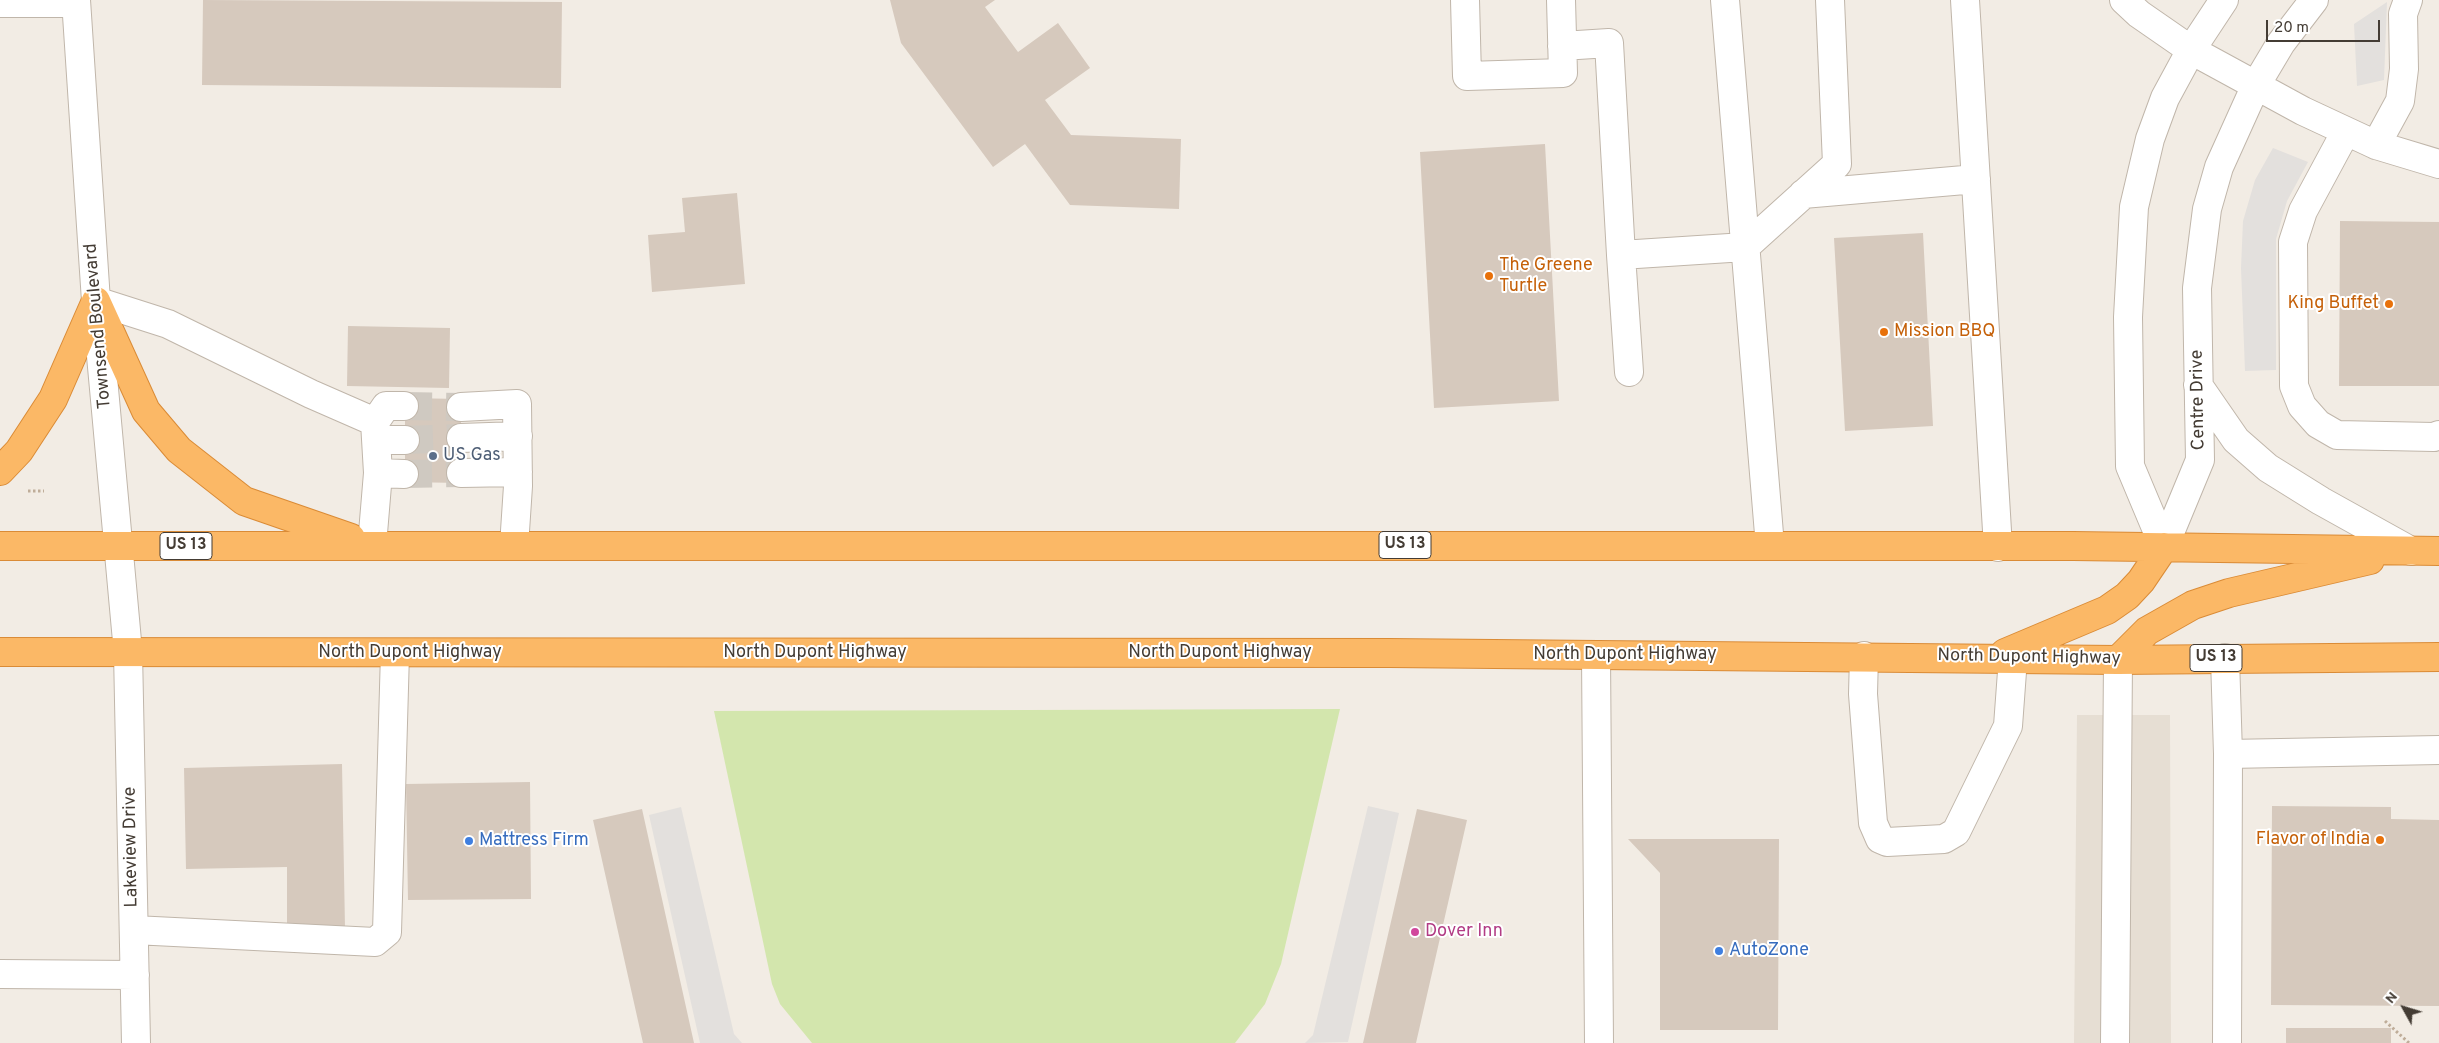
<!DOCTYPE html>
<style>
body{margin:0}
#map{position:relative;width:2439px;height:1043px;overflow:hidden;background:#f2ece4;font-family:Overpass,sans-serif}
canvas{display:block}
.north{position:absolute;left:2379px;top:983px;width:50px;height:50px;-webkit-text-stroke:4px #fff;paint-order:stroke;rotate:309deg;font-size:14px;font-weight:700;line-height:20px;text-align:center;color:#443c34}
.north::after{content:'';display:block;margin:auto;width:18px;height:22px;background:#443c34;clip-path:polygon(50% 0,100% 100%,50% 72%,0 100%)}
.scale{position:absolute;left:2266px;top:20px;width:114px;height:22px;box-sizing:border-box;border:2px solid #443c34;border-top:0;padding-left:6px;font-size:15px;line-height:18px;white-space:nowrap;color:#443c34;-webkit-text-stroke:4px #fff;paint-order:stroke}
</style>
<div id="map">
<canvas width="2439" height="1043"></canvas>
<div class="north">N</div>
<div class="scale">20 m</div>
</div>
<script>
const c = document.querySelector('canvas').getContext('2d');
c.lineJoin = 'round';
function paint(path, color) { c.fillStyle = color; c.fill(path, 'evenodd'); }
const poly = rows => new Path2D(rows.map(r => 'M' + r).join(''));
function trace(path, color, width, dash) { c.strokeStyle = color; c.lineWidth = width; c.lineCap = dash ? 'butt' : 'round'; c.setLineDash(dash || []); c.stroke(path); }
function drawText(font, color, halo, rows, align = 'center') {
  c.font = font + ' Overpass,sans-serif'; c.lineWidth = 4; c.setLineDash([]); c.textBaseline = 'middle'; c.strokeStyle = halo; c.fillStyle = color; for (const [text, x, y, turn = 0] of rows) {
    c.save(); c.translate(x, y); c.rotate((+turn || 0) * Math.PI / 180); c.textAlign = isNaN(turn) ? turn : align; if (halo) c.strokeText(text, 0, 0); c.fillText(text, 0, 0); c.restore();
  }
}
paint(poly([
 [2077,715,2170,715,2171,1043,2074,1043]
]), '#e6ded3');
paint(poly([
 [1340,709,1281,964,1265,1004,1235,1043,812,1043,780,1004,772,984,714,711]
]), '#d3e6ad');
paint(poly([
 [2387,2,2384,80,2357,86,2354,24],
 [2273,148,2308,162,2287,201,2276,239,2276,370,2245,371,2241,268,2243,221,2255,180],
 [1368,806,1399,813,1348,1042,1305,1043,1313,1035],
 [681,807,734,1034,742,1043,700,1043,649,815]
]), '#e3e0dd');
paint(poly([
 [203,0,562,2,561,88,202,85],
 [890,0,995,0,985,7,1018,52,1058,23,1090,68,1045,100,1071,135,1181,139,1179,209,1070,205,1025,144,993,167,901,43],
 [1545,144,1559,401,1434,408,1420,152],
 [737,193,745,284,652,292,648,235,685,232,682,198],
 [2340,221,2439,222,2439,386,2339,386],
 [1923,233,1933,426,1845,431,1834,238],
 [348,326,450,328,449,388,347,386],
 [405,398,461,399,461,483,405,482],
 [342,764,345,928,287,929,287,867,186,869,184,768],
 [530,782,531,899,408,900,406,784],
 [2272,806,2391,807,2391,819,2439,820,2439,1006,2271,1005],
 [642,809,694,1043,643,1043,593,820],
 [1417,809,1467,820,1416,1043,1363,1043],
 [1628,839,1779,839,1778,1030,1660,1030,1660,873],
 [2286,1028,2391,1028,2391,1043,2286,1043]
]), '#d6c9bd');
trace(poly([
 [404,406,461,407],
 [405,440,461,438],
 [404,474,461,473]
]), '#cfc9c1', 28, [28, 14]);
const minor = poly([
 [76,0,96,301,128,652,136,1043],
 [1465,0,1467,76,1563,73,1561,0],
 [1725,0,1770,546],
 [1965,0,1998,547],
 [2124,0,2139,14,2191,50,2303,111,2376,145,2439,164],
 [0,3,76,3],
 [1562,46,1609,43,1621,255,1745,247,1837,164,1830,0],
 [2345,133,2303,211,2293,242,2294,386,2302,406,2318,424,2337,435,2434,437,2439,435],
 [2376,145,2400,101,2404,69,2403,14,2408,0],
 [1803,194,1976,179],
 [1621,255,1629,372],
 [96,301,168,324,311,394,375,422,378,473,372,545],
 [2198,385,2236,440,2268,468,2321,501,2411,551],
 [461,407,517,404,518,486,514,546],
 [375,422,386,406,404,406],
 [461,438,518,436],
 [377,440,405,440],
 [378,473,404,474],
 [461,473,518,472],
 [2164,547,2200,460,2197,288,2207,209,2219,167,2256,85,2281,43,2314,0],
 [2164,547,2130,466,2128,317,2134,207,2150,139,2165,98,2191,50,2224,0],
 [1596,655,1599,1043],
 [1864,656,1863,694,1873,823,1880,839,1887,842,1944,839,1956,832,2008,726,2013,658],
 [2225,658,2228,754,2439,750],
 [134,930,375,942,387,932,395,653],
 [0,974,135,975],
 [2115,1043,2118,660],
 [2227,1043,2228,754]
]);
const highway = poly([
 [96,301,146,411,179,450,244,501,351,538],
 [0,471,19,451,53,399,96,301],
 [0,546,2073,546,2439,551],
 [0,652,1390,653,2118,660,2439,657],
 [2005,653,2107,610,2127,596,2141,581,2164,547],
 [2118,660,2147,631,2193,605,2229,593,2370,560]
]);
trace(minor, '#c0b6aa', 30);
trace(highway, '#da8b36', 30);
trace(poly([
 [28,491,44,491],
 [2385,1021,2409,1043]
]), '#bfad99', 3, [2.5, 2.5]);
trace(minor, '#fff', 28);
trace(highway, '#fbb866', 28);
for (const [x, y, r, color] of [
 [1489,276,5,"#e8710a"],
 [2389,304,5,"#e8710a"],
 [1884,332,5,"#e8710a"],
 [433,456,5,"#5c6f8a"],
 [2380,840,5,"#e8710a"],
 [469,841,5,"#3f7fe0"],
 [1415,932,5,"#d1479c"],
 [1719,951,5,"#3f7fe0"]
]) { const dot = new Path2D(); dot.arc(x, y, r, 0, 2 * Math.PI); c.fillStyle = color; c.fill(dot); trace(dot, '#fff', 2); }
for (const [x, y, w] of [
 [1405,545,52],
 [186,546,52],
 [2216,658,52]
]) { const box = new Path2D(); box.roundRect(x - w / 2, y - 13.5, w, 27, 4); c.fillStyle = '#fff'; c.fill(box); trace(box, '#443c34', 1); }
drawText('bold 16px', '#443c34', null, [
 ["US 13",1405,545],
 ["US 13",186,546],
 ["US 13",2216,658]
]);
drawText('18px', '#c56008', '#fff', [
 ["The Greene",1499,266],
 ["Turtle",1499,287],
 ["King Buffet",2379,304,"right"],
 ["Mission BBQ",1894,332],
 ["Flavor of India",2370,840,"right"]
], 'left');
drawText('18px', '#443c34', '#fff', [
 ["Townsend Boulevard",99,326,-95],
 ["Centre Drive",2199,400,-91],
 ["North Dupont Highway",410,653],
 ["North Dupont Highway",815,653],
 ["North Dupont Highway",1220,653],
 ["North Dupont Highway",1625,655],
 ["North Dupont Highway",2029,658,1],
 ["Lakeview Drive",132,847,-91]
]);
drawText('18px', '#4e5e75', '#fff', [
 ["US Gas",443,456]
], 'left');
drawText('18px', '#366cbe', '#fff', [
 ["Mattress Firm",479,841],
 ["AutoZone",1729,951]
], 'left');
drawText('18px', '#b23c85', '#fff', [
 ["Dover Inn",1425,932]
], 'left');
</script>
